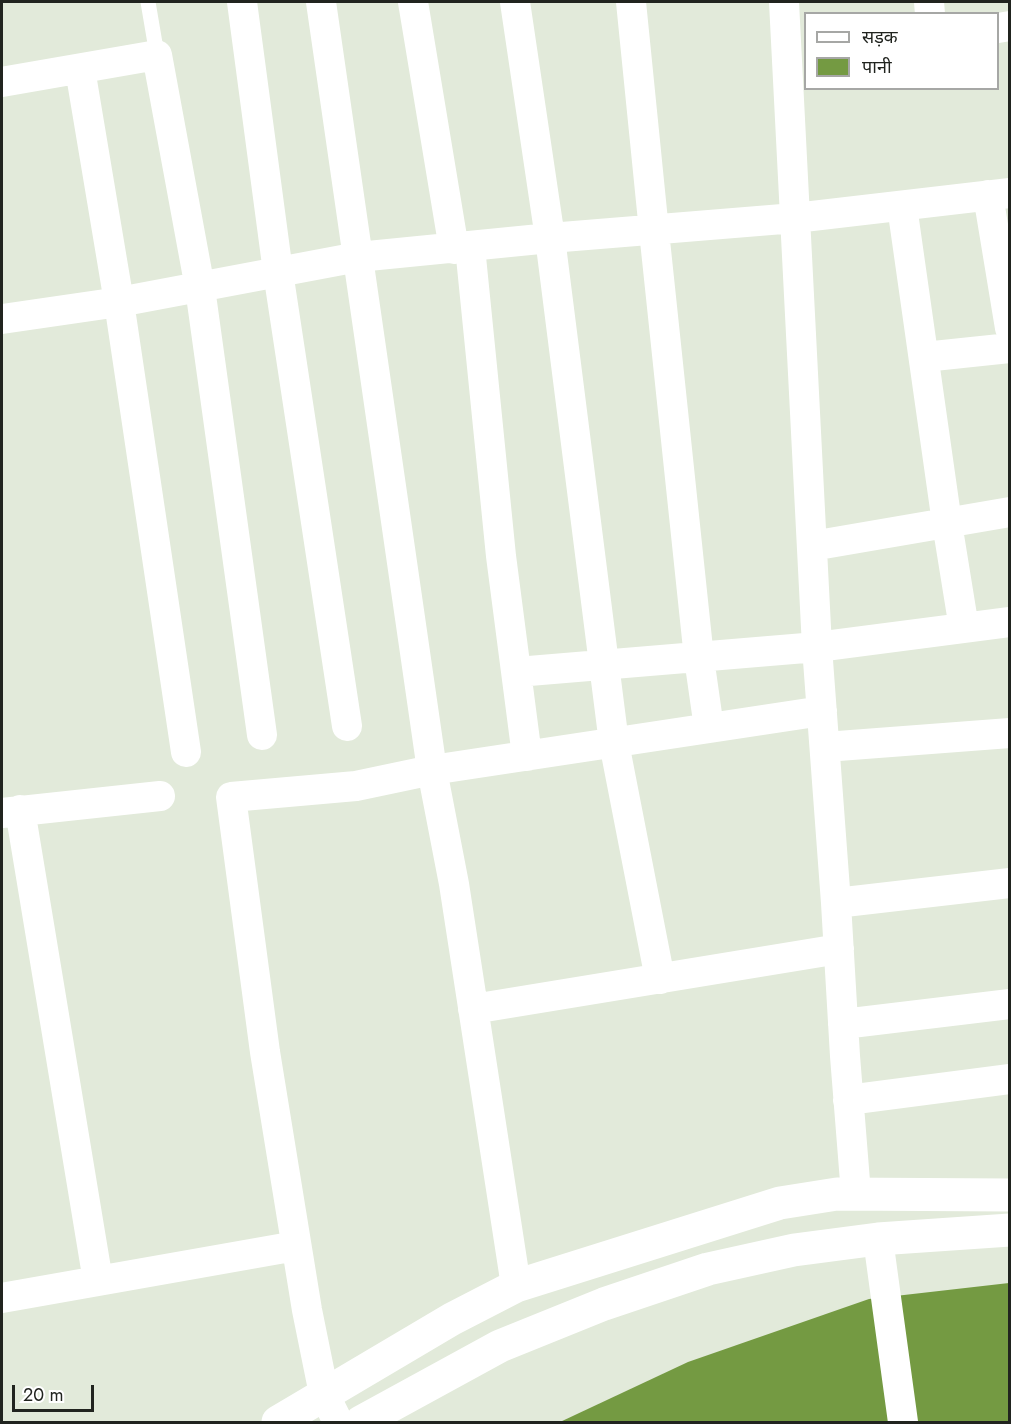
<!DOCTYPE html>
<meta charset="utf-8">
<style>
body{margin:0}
#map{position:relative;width:1011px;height:1424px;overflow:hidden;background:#e2eada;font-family:Jost,"Noto Sans Devanagari",sans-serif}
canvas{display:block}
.frame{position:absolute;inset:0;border:3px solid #21241f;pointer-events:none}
.legend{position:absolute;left:804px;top:12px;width:195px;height:78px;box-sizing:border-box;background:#fff;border:2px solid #a6a7a5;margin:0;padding:8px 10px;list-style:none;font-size:18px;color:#21241f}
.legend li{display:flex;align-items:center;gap:12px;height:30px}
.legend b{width:30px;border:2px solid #a6a7a5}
.scale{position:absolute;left:12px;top:1385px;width:82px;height:27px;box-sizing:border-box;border:3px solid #21241f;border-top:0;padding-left:8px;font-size:18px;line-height:21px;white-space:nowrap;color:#21241f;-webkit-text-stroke:4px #fff;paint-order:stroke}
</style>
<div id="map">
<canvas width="1011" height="1424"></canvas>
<div class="frame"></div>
<ul class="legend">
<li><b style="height:8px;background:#fff"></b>सड़क</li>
<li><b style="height:16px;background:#749a42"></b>पानी</li>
</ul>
<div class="scale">20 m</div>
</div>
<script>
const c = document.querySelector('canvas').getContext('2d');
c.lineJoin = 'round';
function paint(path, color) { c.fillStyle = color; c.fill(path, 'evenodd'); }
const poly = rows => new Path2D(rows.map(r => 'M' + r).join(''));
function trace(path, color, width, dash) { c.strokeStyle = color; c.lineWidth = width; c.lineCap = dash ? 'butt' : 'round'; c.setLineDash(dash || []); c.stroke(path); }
paint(poly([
 [1009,1283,1009,1422,560,1422,688,1362,869,1299]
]), '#749a42');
trace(poly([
 [148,2,157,55]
]), '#fff', 15);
trace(poly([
 [242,2,278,272,347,726],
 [321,2,432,770,454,884,516,1286],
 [413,2,454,249],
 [515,2,550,238,614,743,660,979],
 [631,2,654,231,699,658,709,728],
 [784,2,817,647,836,903,845,1056,856,1194],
 [929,2,930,14],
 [998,28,1010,26],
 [80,69,119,302,186,752],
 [2,82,157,55,200,288,262,735],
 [988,195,1010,328],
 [902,206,947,523,964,628],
 [470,247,501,556,527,756],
 [2,319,119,302,358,257,550,238,795,218,1010,193],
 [924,357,1010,348],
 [812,546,1010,512],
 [517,672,817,647,1010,622],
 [825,747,1010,733],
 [20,810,98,1281],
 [2,813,160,796],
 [836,903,1010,883],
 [473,1009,839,949],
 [843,1024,1010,1004],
 [848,1100,1010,1079],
 [878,1239,903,1422],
 [2,1298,296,1246],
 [338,1422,324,1394,307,1310,265,1052,231,797,356,786,432,770,822,711]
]), '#fff', 30);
trace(poly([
 [278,1422,452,1319,516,1286,780,1203,837,1194,1010,1195],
 [361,1422,500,1346,604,1304,708,1269,794,1250,878,1239,1010,1230]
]), '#fff', 33);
</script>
